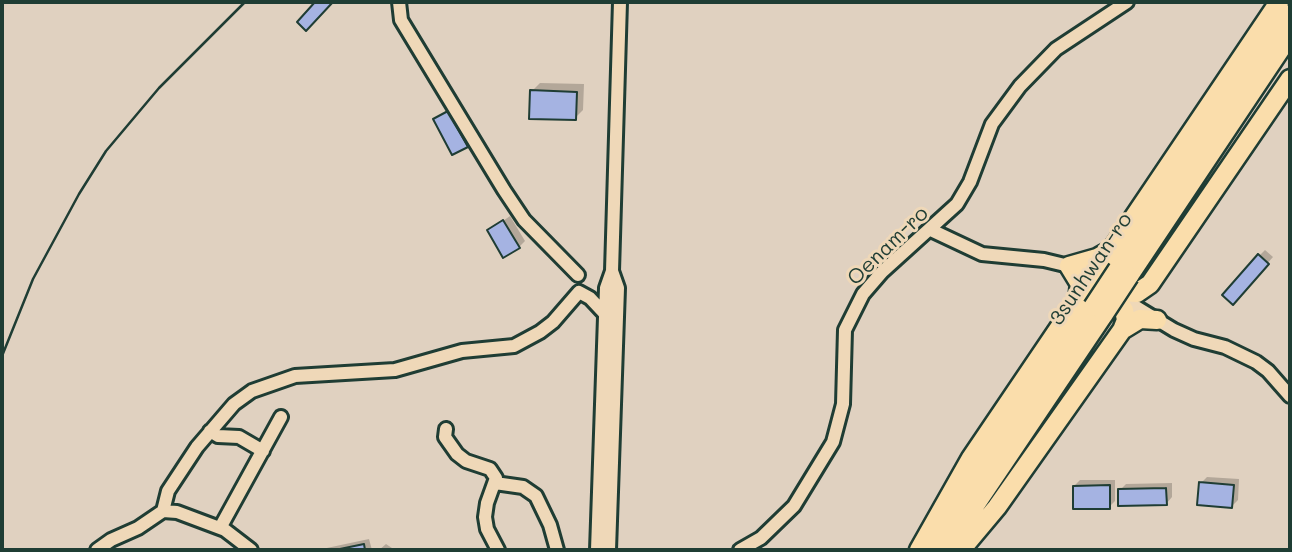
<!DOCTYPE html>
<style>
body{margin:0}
#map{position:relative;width:1292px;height:552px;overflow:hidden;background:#e0d1c0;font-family:Mali,sans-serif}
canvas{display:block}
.frame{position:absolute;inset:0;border:4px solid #1f3d34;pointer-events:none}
</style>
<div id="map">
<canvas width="1292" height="552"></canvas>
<div class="frame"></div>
</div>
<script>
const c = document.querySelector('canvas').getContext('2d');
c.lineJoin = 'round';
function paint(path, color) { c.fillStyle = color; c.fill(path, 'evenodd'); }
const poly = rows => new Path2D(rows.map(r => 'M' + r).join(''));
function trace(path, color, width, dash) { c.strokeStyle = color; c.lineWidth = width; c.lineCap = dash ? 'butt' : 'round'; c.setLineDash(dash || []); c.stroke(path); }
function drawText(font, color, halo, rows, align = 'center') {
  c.font = font + ' Mali,sans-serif'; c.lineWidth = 6; c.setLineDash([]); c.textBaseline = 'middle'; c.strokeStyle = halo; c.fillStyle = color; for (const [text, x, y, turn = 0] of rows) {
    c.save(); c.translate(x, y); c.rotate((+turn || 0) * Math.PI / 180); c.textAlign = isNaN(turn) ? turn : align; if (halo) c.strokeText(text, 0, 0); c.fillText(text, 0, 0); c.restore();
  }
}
paint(poly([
 [540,83,584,84,583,110,575,118,532,91],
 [455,106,473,139,467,145,435,120],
 [510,216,525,241,519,247,489,231],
 [1265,250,1273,257,1238,296,1259,256],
 [1207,477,1239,479,1238,500,1232,506,1201,483],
 [1080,480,1115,480,1115,501,1109,507,1074,486],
 [1172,483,1172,497,1166,504,1120,490,1126,484],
 [369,539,372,550,321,550,322,549],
 [386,544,395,550,379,550]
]), '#0003');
const building = poly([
 [315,2,333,2,306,31,297,22,315,2],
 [530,90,577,92,576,120,529,119,530,90],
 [448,111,468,147,452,155,433,119,448,111],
 [503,220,520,248,503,258,487,230,503,220],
 [1258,254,1269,264,1233,305,1222,295,1258,254],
 [1199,482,1234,485,1232,508,1197,505,1199,482],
 [1110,485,1110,509,1073,509,1073,486,1110,485],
 [1166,488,1167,505,1118,506,1118,489,1166,488],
 [364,544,365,550,335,550,364,544]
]);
paint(building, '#a5b3e2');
trace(building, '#1f3d34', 2);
const minor = poly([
 [399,2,401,20,504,190,524,220,578,275],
 [931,230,982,254,1044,260,1069,266,1174,330,1194,339,1225,347,1256,362,1268,371,1290,396],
 [446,429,445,437,457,454,466,461,490,469,496,478,487,503,485,517,487,529,498,550],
 [210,431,218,436,239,437,263,451],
 [495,483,523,487,536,496,550,525,557,550],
 [163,511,177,512,225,530,251,550],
 [220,528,281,417],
 [97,550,111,540,138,528,163,511,168,491,197,447,234,404,252,391,295,376,395,370,462,351,514,346,540,332,553,322,579,292,590,298,605,314],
 [597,550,606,288,612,271,620,2],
 [609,550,618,288,612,271],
 [740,550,761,538,794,506,833,442,843,404,845,330,863,294,882,272,957,204,970,182,992,124,1020,86,1056,49,1127,2]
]);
const highway = poly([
 [1118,269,1290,14],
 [1129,276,1290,35],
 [1078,300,1080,284,1069,266,1097,258,1111,250],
 [1122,330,1126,320,1124,310,1104,281,1102,273,1105,260,1279,2],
 [919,550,971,458,1078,300,1095,290,1137,293,1150,284,1290,79],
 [930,550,1093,307],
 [945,550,1104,314],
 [961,550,997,507,1122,330,1140,319,1157,320]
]);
trace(minor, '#1f3d34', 18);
trace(highway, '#1f3d34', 23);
trace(minor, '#efd8b8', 12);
trace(highway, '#faddab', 18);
trace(poly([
 [2,356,33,279,79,194,106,151,159,88,245,2]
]), '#1f3d34', 2.5);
const highwayBridge = poly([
 [1093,307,1118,269],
 [1104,314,1129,276]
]);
trace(highwayBridge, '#1f3d34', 23, []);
trace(highwayBridge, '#faddab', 18);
drawText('21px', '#1f3d34', '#efd8b8', [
 ["Oenam-ro",888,246,-44],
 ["3sunhwan-ro",1091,269,-56]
]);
</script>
